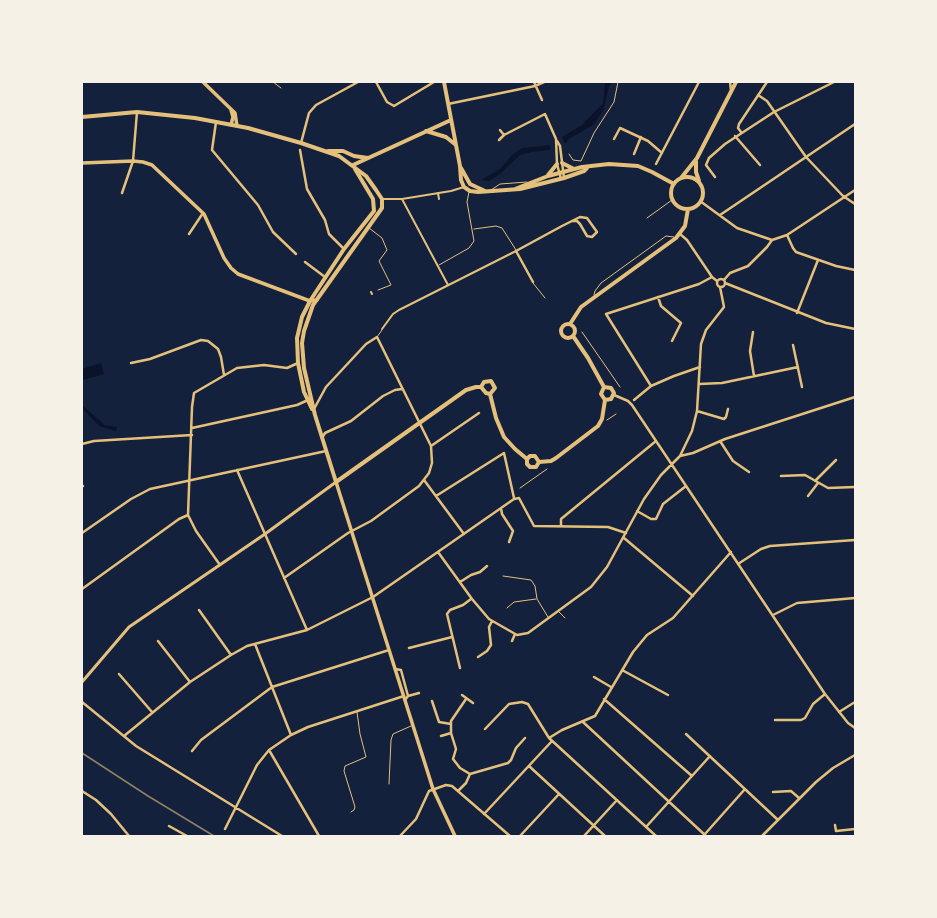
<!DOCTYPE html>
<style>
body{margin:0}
#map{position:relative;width:937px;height:918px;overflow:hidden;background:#14213d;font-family:Manrope,sans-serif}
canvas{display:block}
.frame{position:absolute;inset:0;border:83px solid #f6f1e7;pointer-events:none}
</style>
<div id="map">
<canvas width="937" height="918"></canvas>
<div class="frame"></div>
</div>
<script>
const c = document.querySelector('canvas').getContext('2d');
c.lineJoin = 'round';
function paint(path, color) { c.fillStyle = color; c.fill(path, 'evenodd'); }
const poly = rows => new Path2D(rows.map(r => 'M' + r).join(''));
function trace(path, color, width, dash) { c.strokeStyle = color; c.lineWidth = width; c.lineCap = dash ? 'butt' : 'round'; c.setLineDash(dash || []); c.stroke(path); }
paint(poly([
 [605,82,612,82,609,87,603,111,593,125,569,139,565,144,562,137,582,125,603,103],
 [550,145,550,150,532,152,520,155,500,174,489,181,481,180,500,169,512,155,522,148],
 [101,363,104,374,83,380,82,369],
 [82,405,105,425,117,427,116,431,99,426,82,408]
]), '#0b132b');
trace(poly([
 [273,82,281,88],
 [569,154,573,160,581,161,594,133,614,102,618,82],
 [491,190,500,184,527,182],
 [647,218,672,200],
 [369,228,382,238,387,250,379,261,391,285,378,290],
 [474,229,496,226,502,228,516,250],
 [439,265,469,248,474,241,467,202,469,192],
 [533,283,545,298],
 [594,295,595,291,601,283,666,236,674,237],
 [582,332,620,387],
 [377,337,382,330],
 [607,420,616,414],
 [520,488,547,469],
 [503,576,531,580,535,586,537,599,548,617],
 [507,608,514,602,536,599],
 [559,612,565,618],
 [389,784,391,740,393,734,411,726],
 [351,812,354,810,355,807,344,771,345,766,366,757,360,734,357,712]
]), '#e5c07b', 1);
trace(poly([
 [438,193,439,199],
 [382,199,402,199,451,191,464,187],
 [402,199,448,285],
 [371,292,372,294],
 [382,329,393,314,399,310,516,251]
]), '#e5c07b', 2);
trace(poly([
 [376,82,387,102,394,106,434,82],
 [534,82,542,100],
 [730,82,731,90],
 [758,95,767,101,806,157,843,196,855,204],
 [448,104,535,86,544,82],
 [216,122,212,150,258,205,273,232,296,254],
 [500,130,504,135],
 [741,132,738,128,739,124,767,82],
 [735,136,760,165],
 [614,139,620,128,648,141,662,153],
 [499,140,504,135,545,114,556,139,557,164,561,179],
 [557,141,560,146,564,178],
 [301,143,309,113,316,105,358,82],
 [300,150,307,189,325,220,329,234,344,249],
 [634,154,641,137],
 [656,164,699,82],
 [715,177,706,165,709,158,725,144,774,112,834,82],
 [122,193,133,161,137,112],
 [700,201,737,228,772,240],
 [720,215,855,124],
 [189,234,203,213],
 [680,234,687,240,712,277,717,281],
 [787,235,793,248,796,252,836,266,855,270],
 [305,262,325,277],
 '717 283a4 4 0 1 1 8 0a4 4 0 1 1-8 0Z',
 [724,280,730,273,748,266,767,247,772,240,787,235,855,190],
 [533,282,516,251,562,226,580,217,587,218,597,232,592,237,587,236,580,224,577,221,572,221],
 [725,283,826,323,855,329],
 [658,297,661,306,681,323,672,341],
 [797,313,818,260],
 [753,332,750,351,754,376],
 [793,345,802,387],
 [131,363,150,359,201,340,208,341,218,349,221,357,224,375],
 [699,384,722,383,798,367],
 [651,386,606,314,699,284,712,277],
 [614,395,628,401,632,405,825,694,848,723,855,728],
 [634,400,651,386,674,376,700,367],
 [697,411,724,419,726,417,728,409],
 [192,428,297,405,308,400],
 [322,438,325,433,351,421,383,396,395,390,402,389],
 [720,441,733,461,749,472],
 [82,444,94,441,192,435],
 [431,446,479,413],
 [680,456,693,453,725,439,855,397],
 [237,470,307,630],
 [781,476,805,475,828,488,855,487],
 [424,480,464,534],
 [815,481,836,460],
 [82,486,83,486],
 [436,496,504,453,514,498],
 [808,496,818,483],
 [501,508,502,514,513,531,509,542],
 [637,511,651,519,656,519,663,504,686,486],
 [561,526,561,519,656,441],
 [82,533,131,499,150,489,326,451],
 [624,538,693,596],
 [438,552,472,599,489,619,517,635,528,633,591,587,607,567,644,499,661,475,680,456,692,431,697,411,701,344,706,330,724,307,720,287],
 [738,564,761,549,770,546,855,540],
 [220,565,196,531,188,515,192,407,194,393,237,368,264,365,287,368,298,363],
 [284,578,348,533,371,521,419,486,429,473,432,463,431,446,377,337,366,344,326,387,314,409],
 [460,582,471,575,480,572,487,566],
 [82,589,179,519,188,515],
 [199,610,231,655],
 [773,615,797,603,855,598],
 [158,641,190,682],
 [512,641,515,634],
 [255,644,291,735],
 [409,648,452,637],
 [478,657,487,651,491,645,489,627,492,621],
 [460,668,447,614,450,610,463,605,471,599],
 [395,669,401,670,408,696,405,700],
 [622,670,668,695],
 [119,674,152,712],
 [594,677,611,687],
 [462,695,473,703],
 [408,696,419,693],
 [466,699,451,721,451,733,456,749,453,759,460,768,470,774,508,763,511,760,516,748,525,738],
 [604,699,692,776],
 [432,701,439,722,451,724],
 [82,702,136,746,282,836],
 [839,712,855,702],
 [775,720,801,720,805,718,813,704,825,694],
 [583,722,706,836],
 [485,729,509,704,522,702,528,704,549,738,656,836],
 [686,734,778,820],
 [124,736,190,682,231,655,247,646,307,630,373,597,514,499,519,498,534,526,608,527,626,533],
 [441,736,451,733],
 [549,738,562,730,595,716,633,652,647,635,673,618,731,552],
 [269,750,319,836],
 [192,751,201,740,272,687,389,650],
 [529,766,605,836],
 [82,791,96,800,111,814,129,836],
 [458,791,466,783,470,774],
 [773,792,791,791,799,798],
 [484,814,552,741],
 [835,825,836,831,855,829],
 [169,826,187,836],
 [646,827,710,756],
 [225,829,257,765,269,750,291,735,308,727,404,696],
 [705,834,745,789],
 [400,836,416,819,429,791,446,785,452,786,510,836],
 [520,836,559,794],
 [584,836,617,800],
 [762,836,816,782,833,768,855,755]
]), '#e5c07b', 2.5);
trace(poly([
 [82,682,129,627,265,534,336,482]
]), '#e5c07b', 3);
trace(poly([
 [203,82,235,113,237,126],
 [231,110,233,117,231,125],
 [82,163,133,161,143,162,152,165,204,214,224,258,231,268,238,274,310,301,317,300],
 [336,482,433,789,455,836]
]), '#e5c07b', 3.5);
trace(poly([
 [444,82,460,166,461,180,464,187,470,191,478,192,520,189,564,178,584,171,587,168],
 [82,117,137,112,195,118,248,128,301,143,339,156,366,176,376,190,382,199,382,208,313,305,304,331,302,343,304,368,315,415,336,482,466,390,476,387,481,387],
 [426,131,446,137,456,145],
 [328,151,343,151,354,156,368,158],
 [696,161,696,172,699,181],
 [562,163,574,169],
 [353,165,451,120],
 [461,168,470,184,485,191],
 [548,175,557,164],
 '671 193a16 16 0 1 1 32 0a16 16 0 1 1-32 0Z',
 [681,178,697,158,736,82],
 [515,189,548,176,582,167,609,164,638,166,652,172,674,184],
 '561 331a7 7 0 1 1 14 0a7 7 0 1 1-14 0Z',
 [570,324,581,307,676,238,685,226,688,209],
 [573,336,588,358,604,387],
 [481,387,484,382,491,381,495,388,490,394],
 [481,387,486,393,490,394],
 [604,387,611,388,614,393,611,399,605,400],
 [604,387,601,394,605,400],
 [490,394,496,418,504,437,515,449,527,459],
 [312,409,304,392,298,363,297,338,302,317,310,301,344,249,374,211,373,199,355,169],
 [527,459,527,464,530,467,536,467,539,462],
 [527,459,530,456,535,456,539,462],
 [539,462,551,461,556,458,598,426,602,419,605,400]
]), '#e5c07b', 4);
trace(poly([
 [82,753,148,796,214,836]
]), '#918062', 1.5);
</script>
